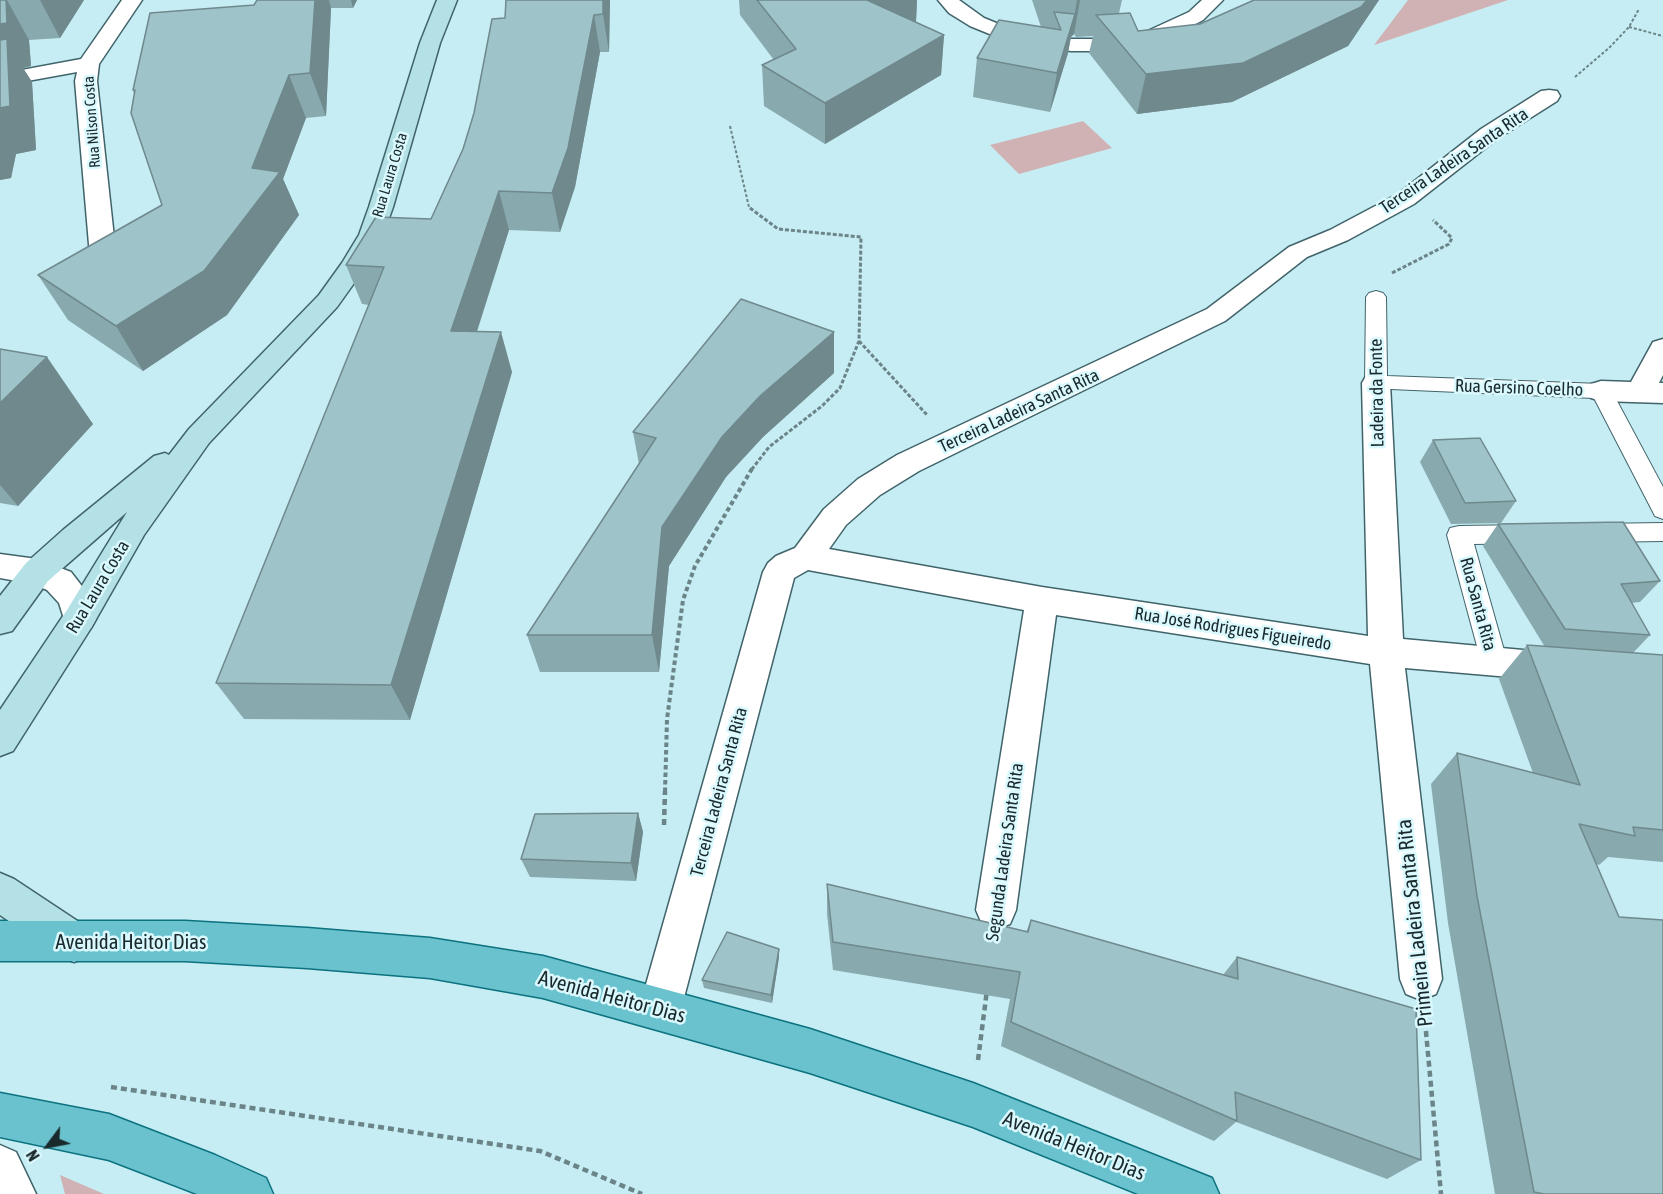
<!DOCTYPE html>
<meta charset="utf-8">
<style>
body{margin:0}
#map{position:relative;width:1663px;height:1194px;overflow:hidden;background:#c6edf4;font-family:"Asap Condensed",sans-serif}
canvas{display:block}
.north{position:absolute;left:18px;top:1116px;width:60px;height:60px;-webkit-text-stroke:4px #daf9fe;paint-order:stroke;rotate:238deg;font-size:16px;font-weight:700;line-height:24px;text-align:center;color:#1a292b}
.north::after{content:'';display:block;margin:auto;width:21px;height:27px;background:#1a292b;clip-path:polygon(50% 0,100% 100%,50% 72%,0 100%)}
</style>
<div id="map">
<canvas width="1663" height="1194"></canvas>
<div class="north">N</div>
</div>
<script>
const c = document.querySelector('canvas').getContext('2d');
c.lineJoin = 'round';
function paint(path, color) { c.fillStyle = color; c.fill(path, 'evenodd'); }
const poly = rows => new Path2D(rows.map(r => 'M' + r).join(''));
function trace(path, color, width, dash) { c.strokeStyle = color; c.lineWidth = width; c.lineCap = dash ? 'butt' : 'round'; c.setLineDash(dash || []); c.stroke(path); }
function drawText(font, color, halo, rows, align = 'center') {
  c.font = font + ' "Asap Condensed",sans-serif'; c.lineWidth = 5; c.setLineDash([]); c.textBaseline = 'middle'; c.strokeStyle = halo; c.fillStyle = color; for (const [text, x, y, turn = 0] of rows) {
    c.save(); c.translate(x, y); c.rotate((+turn || 0) * Math.PI / 180); c.textAlign = isNaN(turn) ? turn : align; if (halo) c.strokeText(text, 0, 0); c.fillText(text, 0, 0); c.restore();
  }
}
paint(poly([
 [1408,0,1508,0,1374,45],
 [1083,121,1112,148,1019,174,990,145],
 [60,1175,104,1194,65,1194]
]), '#d1b2b4');
const lane = poly([
 [1376,291,1383,293,1386,297,1387,376,1601,384,1609,386,1663,487,1663,519,1655,516,1594,398,1368,388,1365,383,1366,297,1369,293,1376,291],
 [1663,523,1663,541,1596,542,1587,539,1584,533,1587,527,1596,524,1663,523],
 [1526,525,1535,528,1538,534,1535,540,1526,543,1474,544,1507,661,1503,669,1494,672,1485,669,1481,661,1447,535,1450,528,1459,526,1526,525]
]);
const street = poly([
 [122,0,142,0,99,64,97,81,116,256,112,261,103,264,94,261,90,256,75,81,77,72,0,86,0,74,81,59,122,0],
 [938,0,959,0,984,18,1011,29,1037,35,1071,39,1104,39,1141,34,1189,12,1202,0,1223,0,1203,20,1179,33,1145,46,1104,51,1071,51,1037,47,997,37,970,26,949,13,938,0],
 [1549,90,1557,91,1560,96,1557,101,1497,139,1414,204,1348,240,1307,257,1225,321,919,471,880,495,846,525,829,549,1042,587,1368,636,1362,383,1366,376,1376,374,1386,376,1390,383,1403,639,1556,653,1568,657,1573,667,1568,677,1556,681,1405,668,1442,979,1436,994,1421,1000,1406,994,1400,979,1370,664,1056,615,1016,910,1010,924,996,929,982,924,976,910,1024,610,808,570,794,578,681,1009,675,1024,660,1030,645,1024,639,1009,763,572,768,563,776,556,795,548,824,509,858,479,897,455,1207,309,1289,247,1330,230,1398,194,1481,129,1541,91,1549,90],
 [1663,339,1663,375,1659,383,1663,383,1663,403,1601,401,1591,398,1587,391,1591,384,1601,381,1631,382,1653,342,1663,339],
 [0,554,37,559,71,572,91,598,96,619,91,628,79,632,67,628,59,603,47,590,33,584,0,578,0,554],
 [0,1145,16,1152,36,1194,0,1194,0,1145]
]);
const secondary = poly([
 [437,0,457,0,440,43,393,207,383,235,367,265,337,307,209,443,144,535,91,628,13,751,0,756,0,710,67,610,127,512,48,581,12,631,0,634,0,596,26,563,63,530,154,456,165,453,169,455,189,429,319,295,342,263,359,235,369,207,420,43,437,0],
 [0,873,14,879,88,928,94,942,88,956,74,962,60,956,0,915,0,873]
]);
const primary = poly([
 [0,921,185,921,307,928,430,938,543,956,810,1029,973,1083,1212,1178,1219,1194,1138,1194,973,1127,810,1073,543,998,430,978,307,968,185,961,0,961,0,921],
 [0,1093,109,1114,215,1155,266,1178,273,1194,197,1194,109,1160,0,1137,0,1093]
]);
trace(lane, '#41646a', 2);
trace(street, '#41646a', 3);
trace(secondary, '#41646a', 3);
trace(primary, '#0c727f', 3);
trace(poly([
 [1629,27,1663,36],
 [1575,77,1609,48,1629,27,1639,9],
 [730,126,749,207,752,209]
]), '#6a8488', 2, [3, 2]);
trace(poly([
 [750,208,778,229,861,237,859,341,840,388,822,406,769,447,752,469],
 [1392,273,1449,244,1452,238,1433,220],
 [859,341,928,416]
]), '#6a8488', 3, [4, 2]);
trace(poly([
 [665,792,667,719,683,600,695,566,753,467]
]), '#6a8488', 4, [4.5, 3]);
trace(poly([
 [664,825,665,791],
 [1425,1021,1441,1194],
 [978,1060,987,990],
 [111,1087,540,1151,642,1194]
]), '#6a8488', 4.5, [6, 4]);
paint(lane, '#fff');
paint(street, '#fff');
paint(secondary, '#b4e1e6');
paint(primary, '#69c2cd');
paint(poly([
 [0,0,84,0,60,38,29,40,31,66,23,68,32,82,36,150,16,154,11,178,0,180],
 [257,0,357,0,353,8,331,8,326,116,306,118,283,179,299,215,227,315,143,371,68,320,38,275,162,205,133,90,254,5],
 [506,0,610,0,609,52,600,52,575,187,560,232,509,230,477,332,512,372,410,720,244,719,216,683,369,305,362,304,346,265,431,219,463,149,505,18],
 [739,0,917,0,916,22,944,35,941,75,825,144,764,106,762,65,774,60,740,15],
 [1032,0,1122,0,1119,13,1138,31,1200,24,1254,0,1379,0,1348,46,1232,102,1137,114,1089,53,1093,36,1076,37,1074,34,1071,37,1068,53,1050,112,973,97,977,58,1041,27],
 [0,349,93,424,18,506,0,503],
 [834,373,763,437,726,477,669,566,659,672,540,672,527,635,639,464,633,432],
 [1433,440,1516,501,1501,523,1451,524,1420,462],
 [1498,524,1660,581,1640,602,1631,603,1650,635,1633,653,1663,655,1663,862,1608,857,1599,865,1596,864,1663,1194,1495,1194,1448,923,1431,784,1457,753,1533,773,1499,679,1527,645,1545,647,1483,546],
 [638,813,643,832,636,881,530,877,521,859],
 [827,884,1026,932,1031,920,1223,975,1237,957,1421,1160,1387,1179,1236,1122,1214,1141,1001,1046,1010,999,833,970,827,914],
 [779,949,779,957,772,1003,704,988,702,980]
]), '#88a9ae');
paint(poly([
 [6,0,7,0,29,40,31,66,23,68,32,82,36,150,16,154,11,178,0,180,0,24],
 [40,0,84,0,60,38],
 [315,0,329,0,331,8,326,116,310,73],
 [351,0,357,0,353,8],
 [603,0,610,0,609,52,603,14],
 [858,0,917,0,916,22],
 [1077,0,1080,0,1074,34,1071,37],
 [1367,0,1379,0,1348,46,1232,102,1137,114,1146,74],
 [1075,14,1068,53,1050,112,1057,73],
 [594,15,600,52,575,187,560,232,552,193],
 [944,35,941,75,825,144,825,103],
 [289,75,306,118,283,179,299,215,227,315,143,371,116,326,252,168],
 [499,191,509,230,464,371,451,331],
 [501,332,512,372,410,720,391,685],
 [834,332,834,373,763,437,726,477,669,566,659,672,652,635,662,527,722,437,760,396],
 [47,357,93,424,18,506,0,485,0,403],
 [638,813,643,832,636,881,631,863],
 [779,949,779,957,772,1003,771,995]
]), '#6f898d');
const building = poly([
 [0,0,6,0,7,23,0,24,0,0],
 [257,0,315,0,310,73,289,75,252,168,280,172,204,271,116,326,38,275,162,205,131,113,135,90,133,90,150,13,254,5,257,0],
 [506,0,603,0,603,14,594,15,568,148,552,193,499,191,451,331,501,332,391,685,216,683,384,267,346,265,376,217,431,219,463,149,474,113,492,19,505,18,506,0],
 [757,0,867,0,944,35,825,103,762,65,796,49,757,0],
 [1254,0,1367,0,1361,7,1243,63,1146,74,1096,15,1130,13,1138,31,1200,24,1254,0],
 [1054,12,1075,14,1057,73,977,58,999,20,1061,30,1054,12],
 [7,39,10,106,0,108,0,40,7,39],
 [741,299,834,332,760,396,722,437,662,527,652,635,527,635,656,438,633,432,741,299],
 [0,349,47,357,0,403,0,349],
 [1480,438,1516,501,1465,503,1433,440,1480,438],
 [1623,522,1660,581,1621,584,1650,635,1565,629,1498,524,1623,522],
 [1527,645,1663,655,1663,830,1633,827,1635,836,1579,824,1619,917,1663,920,1663,1194,1544,1194,1534,1192,1477,896,1457,753,1580,785,1527,645],
 [638,813,631,863,521,859,535,814,638,813],
 [827,884,1028,932,1031,920,1238,979,1237,957,1416,1009,1421,1160,1235,1092,1237,1121,1011,1022,1020,972,833,942,827,884],
 [727,932,779,949,771,995,702,980,727,932]
]);
paint(building, '#9ec4ca');
trace(building, '#6f898d', 1.5);
drawText('15px', '#1a292b', '#daf9fe', [
 ["Rua Nilson Costa",92,122,-94],
 ["Rua Laura Costa",390,175,-73]
]);
drawText('18px', '#1a292b', '#daf9fe', [
 ["Terceira Ladeira Santa Rita",1454,161,-34],
 ["Rua Gersino Coelho",1519,388,2],
 ["Ladeira da Fonte",1377,393,-91],
 ["Terceira Ladeira Santa Rita",1019,411,-25],
 ["Rua Laura Costa",98,587,-59],
 ["Rua Santa Rita",1478,604,75],
 ["Rua José Rodrigues Figueiredo",1233,629,9],
 ["Terceira Ladeira Santa Rita",719,792,-75],
 ["Segunda Ladeira Santa Rita",1005,852,-82]
]);
drawText('21px', '#1a292b', '#daf9fe', [
 ["Primeira Ladeira Santa Rita",1415,923,-96],
 ["Avenida Heitor Dias",131,942],
 ["Avenida Heitor Dias",612,997,15],
 ["Avenida Heitor Dias",1074,1146,22]
]);
</script>
